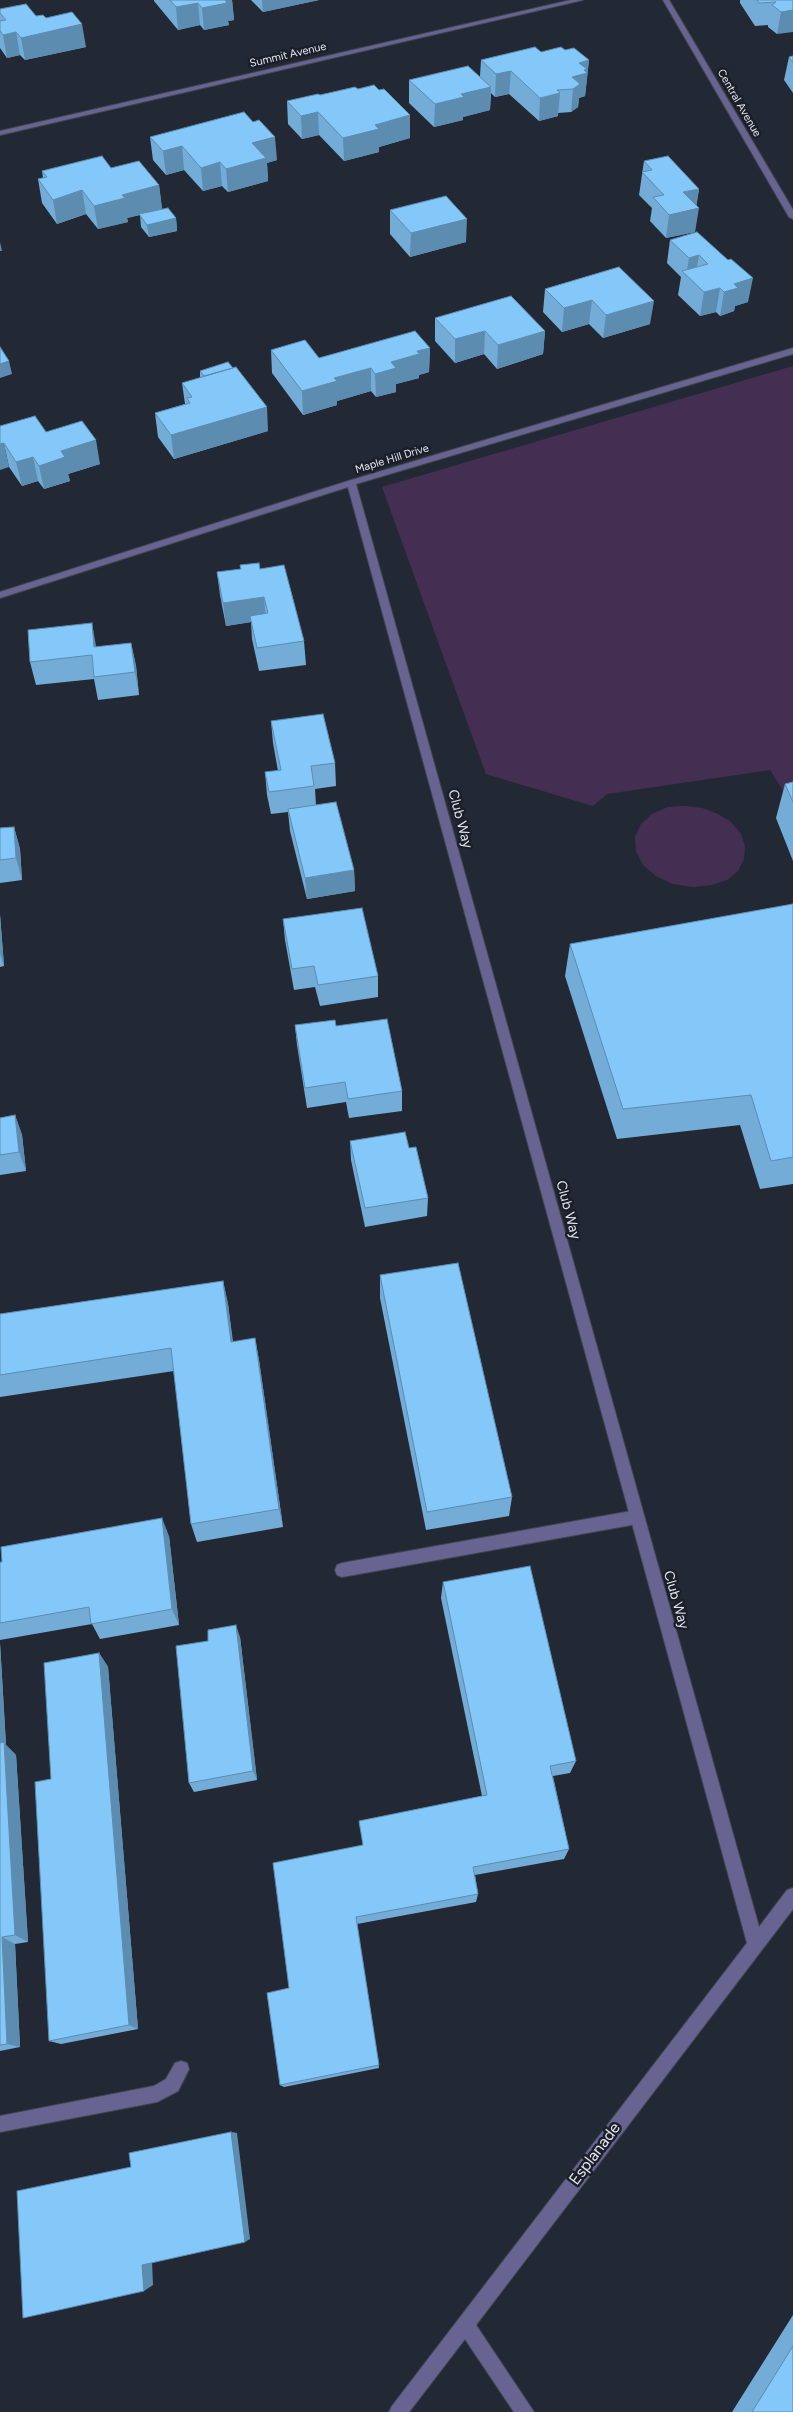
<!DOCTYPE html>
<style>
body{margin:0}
canvas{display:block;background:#232934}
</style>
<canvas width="793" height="2412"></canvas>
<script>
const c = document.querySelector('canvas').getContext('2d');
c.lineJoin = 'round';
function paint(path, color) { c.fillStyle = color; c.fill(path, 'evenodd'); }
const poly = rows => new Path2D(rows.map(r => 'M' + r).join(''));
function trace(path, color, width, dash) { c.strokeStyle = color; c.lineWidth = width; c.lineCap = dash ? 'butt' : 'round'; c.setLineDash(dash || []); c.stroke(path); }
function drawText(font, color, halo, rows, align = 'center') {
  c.font = font + ' Figtree,sans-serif'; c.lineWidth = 5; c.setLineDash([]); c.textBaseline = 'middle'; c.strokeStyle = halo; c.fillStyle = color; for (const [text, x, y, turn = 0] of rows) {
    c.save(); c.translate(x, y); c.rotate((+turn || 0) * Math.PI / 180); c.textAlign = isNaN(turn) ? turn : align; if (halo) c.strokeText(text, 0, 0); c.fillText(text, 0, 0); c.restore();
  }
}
paint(poly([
 [793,366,793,806,770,770,607,794,593,806,486,774,382,487],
 [685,806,702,808,718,814,731,822,741,834,745,846,744,859,738,871,727,880,712,885,693,887,673,884,656,876,643,865,636,851,635,837,641,824,652,814,668,807]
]), '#442f52');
const service = poly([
 [637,1510,642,1512,644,1517,642,1522,637,1524,342,1577,337,1575,335,1570,337,1565,342,1563,637,1510],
 [181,2061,187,2063,189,2069,178,2091,157,2102,0,2132,0,2116,154,2086,166,2079,175,2063,181,2061]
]);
const minor = poly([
 [793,348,793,354,356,484,759,1927,787,1890,793,1888,793,1909,476,2325,534,2412,514,2412,465,2339,409,2412,389,2412,392,2406,747,1943,348,487,0,598,0,592,348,481,793,348]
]);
const tertiary = poly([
 [571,0,583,0,0,135,0,131,571,0],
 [663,0,669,0,793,210,793,219,789,217,663,0]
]);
trace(service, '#424752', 2);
trace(minor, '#424752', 2);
trace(tertiary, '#424752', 2);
paint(service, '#686492');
paint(minor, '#686492');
paint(tertiary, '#686492');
paint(poly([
 [154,0,232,0,234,20,228,21,229,25,204,30,200,25,178,30,154,1],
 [251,0,319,0,263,12],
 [740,0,793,0,777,34,768,27,768,25,755,26,740,3],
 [0,9,46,18,86,47,25,60,20,55,7,58,0,48],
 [565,50,589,60,585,96,579,98,578,107,571,112,558,113,558,116,539,121,509,94,495,97,491,93,490,110,463,117,463,120,434,127,409,103,409,80,480,76,481,60],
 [793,56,793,93,784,80,789,57],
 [358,89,379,90,410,115,410,138,379,147,379,152,344,161,319,135,302,139,288,124,287,101],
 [150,137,277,160,267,163,268,181,228,192,222,186,203,191,184,170,166,175,153,160],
 [644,161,699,189,696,206,695,232,666,238,650,221,652,208,639,195],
 [111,168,159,185,162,209,176,218,177,231,149,237,141,227,140,215,127,218,128,222,98,229,86,214,57,224,42,203,38,179,43,178,42,171],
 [390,210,466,242,410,257,390,234],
 [697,232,748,302,735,306,734,311,720,316,716,312,700,316,678,295,681,277,667,263,670,240],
 [619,267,650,324,603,338,589,324,562,332,543,312,545,289],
 [435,318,545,331,543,354,497,369,484,354,455,363,435,341],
 [430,348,429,372,419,375,419,378,396,384,396,392,376,397,371,391,337,401,337,405,303,415,272,373,271,350,319,358],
 [200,371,268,431,174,459,158,437,155,413,185,404,182,383,200,378],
 [0,426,46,432,100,464,68,474,70,481,44,489,38,481,22,486,9,467],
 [240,565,260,569,304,641,306,665,259,671,252,639,251,622,226,626,220,595,217,572,241,569],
 [131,643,136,666,139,695,98,700,94,679,36,685,30,662,96,647],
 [271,721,335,763,336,786,315,789,316,805,354,870,355,891,307,899,290,831,288,812,271,814,267,795,265,772,278,771,273,743],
 [793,782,793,861,776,818,785,784],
 [14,827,20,849,22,880,0,883,0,828],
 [793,904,793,1184,760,1189,740,1125,617,1139,565,976,570,944],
 [0,914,4,966,0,967],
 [283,919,378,976,378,997,320,1006,315,987,294,990,285,940],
 [295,1025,336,1026,402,1091,402,1111,349,1118,346,1102,307,1108,297,1045],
 [15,1115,22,1135,26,1171,0,1175,0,1118],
 [350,1141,409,1148,428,1198,427,1216,365,1227,351,1160],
 [380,1275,512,1497,509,1516,426,1530,380,1298],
 [223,1281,228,1304,233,1342,255,1338,259,1360,283,1527,197,1542,191,1524,174,1371,0,1397,0,1314],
 [169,1536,179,1625,100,1639,92,1624,0,1640,0,1562],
 [443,1582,576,1761,570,1773,553,1776,569,1849,564,1859,475,1875,478,1894,476,1902,357,1924,379,2068,284,2087,280,2085,289,1988,363,1845,359,1821,482,1796,441,1598],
 [240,1637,257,1780,194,1792,189,1783],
 [0,1643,6,1745,16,1755,28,1942,15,1944,20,2047,0,2051],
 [99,1653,108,1667,138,2029,61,2044,49,2041,51,1779],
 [793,2315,793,2412,732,2412]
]), '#72acd7');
paint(poly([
 [224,0,232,0,234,20,228,21,229,25,204,30,202,8],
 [262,0,319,0,263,12],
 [198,3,200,25,178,30,176,7],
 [793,10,793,32,777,34,781,12],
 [82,24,86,47,25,60,21,38],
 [16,32,20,55,7,58,3,35],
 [589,60,585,96,579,98,578,107,571,112,573,89,572,77,579,63],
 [511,71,509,94,495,97,496,74],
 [491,87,490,110,463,117,463,120,434,127,435,104,461,94],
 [560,93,558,116,539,121,540,98],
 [318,112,319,135,302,139,301,116],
 [410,115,410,138,379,147,379,152,344,161,343,138,375,125],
 [275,137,277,160,267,163,268,181,228,192,226,169,252,143],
 [182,146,184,170,166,175,163,151],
 [220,162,222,186,203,191,201,168],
 [159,185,162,209,127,218,128,222,98,229,94,206,122,195],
 [699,189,696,209,699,208,695,232,666,238,669,215,683,192],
 [82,190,86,214,57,224,53,200],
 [176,218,177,231,149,237,147,225],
 [467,219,466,242,410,257,411,233],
 [0,242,2,251,0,251],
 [699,255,695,278,686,276,689,258],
 [753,278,748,302,735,306,734,311,720,316,724,292,734,284],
 [720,288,716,312,700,316,704,292],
 [592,300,589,324,562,332,564,308],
 [654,301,650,324,603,338,606,315],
 [485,331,484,354,455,363,455,339],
 [545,331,543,354,497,369,498,345],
 [430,348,429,372,419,375,419,378,396,384,396,392,376,397,375,374,391,362,417,351],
 [9,361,12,374,0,378,0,364],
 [371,368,371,391,337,401,337,405,303,415,302,391,334,378],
 [267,407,268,431,174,459,171,435],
 [96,440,100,464,68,474,70,481,44,489,39,466,61,451],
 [4,443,9,467,0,470,0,444],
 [33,457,38,481,22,486,16,462],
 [264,597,266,620,250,616,251,622,226,626,223,603],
 [92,623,96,646,99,670,94,647],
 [131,643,136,666,139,695,135,672],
 [14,827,20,849,22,880,16,858],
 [354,870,355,891,307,899,305,878],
 [0,914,0,916,4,966,0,954],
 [15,1115,22,1135,26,1171,19,1152],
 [223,1281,228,1304,235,1364,231,1342],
 [255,1338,259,1360,283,1527,279,1509],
 [162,1518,169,1536,179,1625,172,1609],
 [236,1625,240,1637,257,1780,253,1771],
 [0,1643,6,1745,16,1755,28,1942,15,1935,0,1748],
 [99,1653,108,1667,138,2029,129,2025],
 [2,1937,15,1944,20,2047,7,2044],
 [231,2132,237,2133,250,2239,245,2242],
 [152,2261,153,2285,144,2291,142,2265]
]), '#5c8caf');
const building = poly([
 [170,0,225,0,227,3,202,8,198,3,176,7,170,0],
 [757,0,793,0,793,10,781,12,772,5,776,2,759,3,757,0],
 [26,4,36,16,43,15,46,18,72,12,82,24,21,38,16,32,3,35,0,31,0,21,6,20,0,13,0,9,26,4],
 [535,47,541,52,561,47,565,50,574,48,589,60,579,63,587,69,584,70,587,73,572,77,580,84,573,89,557,90,560,93,540,98,511,71,496,74,481,60,535,47],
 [793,56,793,63,789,57,793,56],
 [468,66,491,87,461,94,464,97,435,104,409,80,468,66],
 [374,85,379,90,384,89,410,115,375,125,379,129,343,138,318,112,301,116,287,101,318,94,320,95,355,87,358,89,374,85],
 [244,112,253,122,259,120,275,137,252,143,266,158,226,169,220,162,201,168,182,146,163,151,150,137,244,112],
 [102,156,111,168,139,161,159,185,122,195,125,198,94,206,82,190,53,200,38,179,47,177,42,171,102,156],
 [668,156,699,189,683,192,699,208,669,215,653,197,664,195,642,172,652,170,644,161,668,156],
 [446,196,467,219,411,233,390,210,446,196],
 [168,208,176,218,147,225,139,214,168,208],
 [697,232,728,260,731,259,753,278,734,284,738,288,724,292,720,288,704,292,682,271,708,264,699,255,689,258,670,240,697,232],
 [619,267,654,301,606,315,592,300,564,308,545,289,619,267],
 [511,296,545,331,498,345,485,331,455,339,435,318,511,296],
 [415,331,430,348,417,351,419,354,391,362,396,368,375,374,371,368,334,378,337,381,302,391,271,350,305,340,319,358,415,331],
 [0,347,9,361,0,364,0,347],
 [228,362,233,368,204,376,200,371,228,362],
 [236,367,267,407,171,435,155,413,190,403,187,398,192,397,182,383,236,367],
 [35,416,46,432,82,421,96,440,61,451,65,457,39,466,33,457,16,462,4,443,0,444,0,426,35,416],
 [259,563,260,569,284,565,304,641,257,648,250,616,268,613,264,597,223,603,217,572,241,569,240,565,259,563],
 [92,623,94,647,131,643,135,672,94,677,92,655,30,662,28,630,92,623],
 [323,714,335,763,311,766,314,786,269,792,265,772,281,770,271,721,323,714],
 [793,782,793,802,785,784,793,782],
 [336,802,354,870,305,878,288,809,336,802],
 [14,827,16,858,0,860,0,828,14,827],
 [793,904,793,1157,771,1161,751,1095,623,1109,570,944,793,904],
 [362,908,378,976,318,985,314,966,292,969,283,919,362,908],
 [387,1019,402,1091,348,1099,345,1082,305,1088,295,1025,335,1020,336,1026,387,1019],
 [15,1115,19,1152,0,1155,0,1118,15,1115],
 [405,1132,409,1148,416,1147,428,1198,365,1208,350,1141,405,1132],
 [458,1263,512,1497,427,1512,380,1275,458,1263],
 [223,1281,231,1342,255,1338,279,1509,191,1524,171,1348,0,1375,0,1314,223,1281],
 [162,1518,172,1609,91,1624,89,1607,0,1623,0,1562,2,1562,1,1547,162,1518],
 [530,1566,576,1761,550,1766,569,1849,473,1867,478,1894,356,1917,379,2065,280,2085,267,1993,289,1988,273,1863,363,1845,359,1821,487,1795,443,1582,530,1566],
 [236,1625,253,1771,189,1783,176,1646,208,1641,208,1630,236,1625],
 [99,1653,129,2025,49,2041,35,1782,51,1779,44,1663,99,1653],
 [4,1742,15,1935,2,1937,7,2044,0,2045,0,1743,4,1742],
 [231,2132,245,2242,142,2265,144,2291,23,2318,17,2191,131,2167,129,2153,231,2132],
 [793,2346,793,2412,752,2412,793,2346]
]);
paint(building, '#84c8fa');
trace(building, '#5c8caf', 1);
drawText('11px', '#e2e6ee', '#1a1f2a', [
 ["Summit Avenue",288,55,-13],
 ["Central Avenue",739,103,60],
 ["Maple Hill Drive",392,459,-17]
]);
drawText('14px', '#e2e6ee', '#1a1f2a', [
 ["Club Way",460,819,75],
 ["Club Way",568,1210,75],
 ["Club Way",676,1600,74]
]);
drawText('16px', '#e2e6ee', '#1a1f2a', [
 ["Esplanade",595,2154,-53]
]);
</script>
